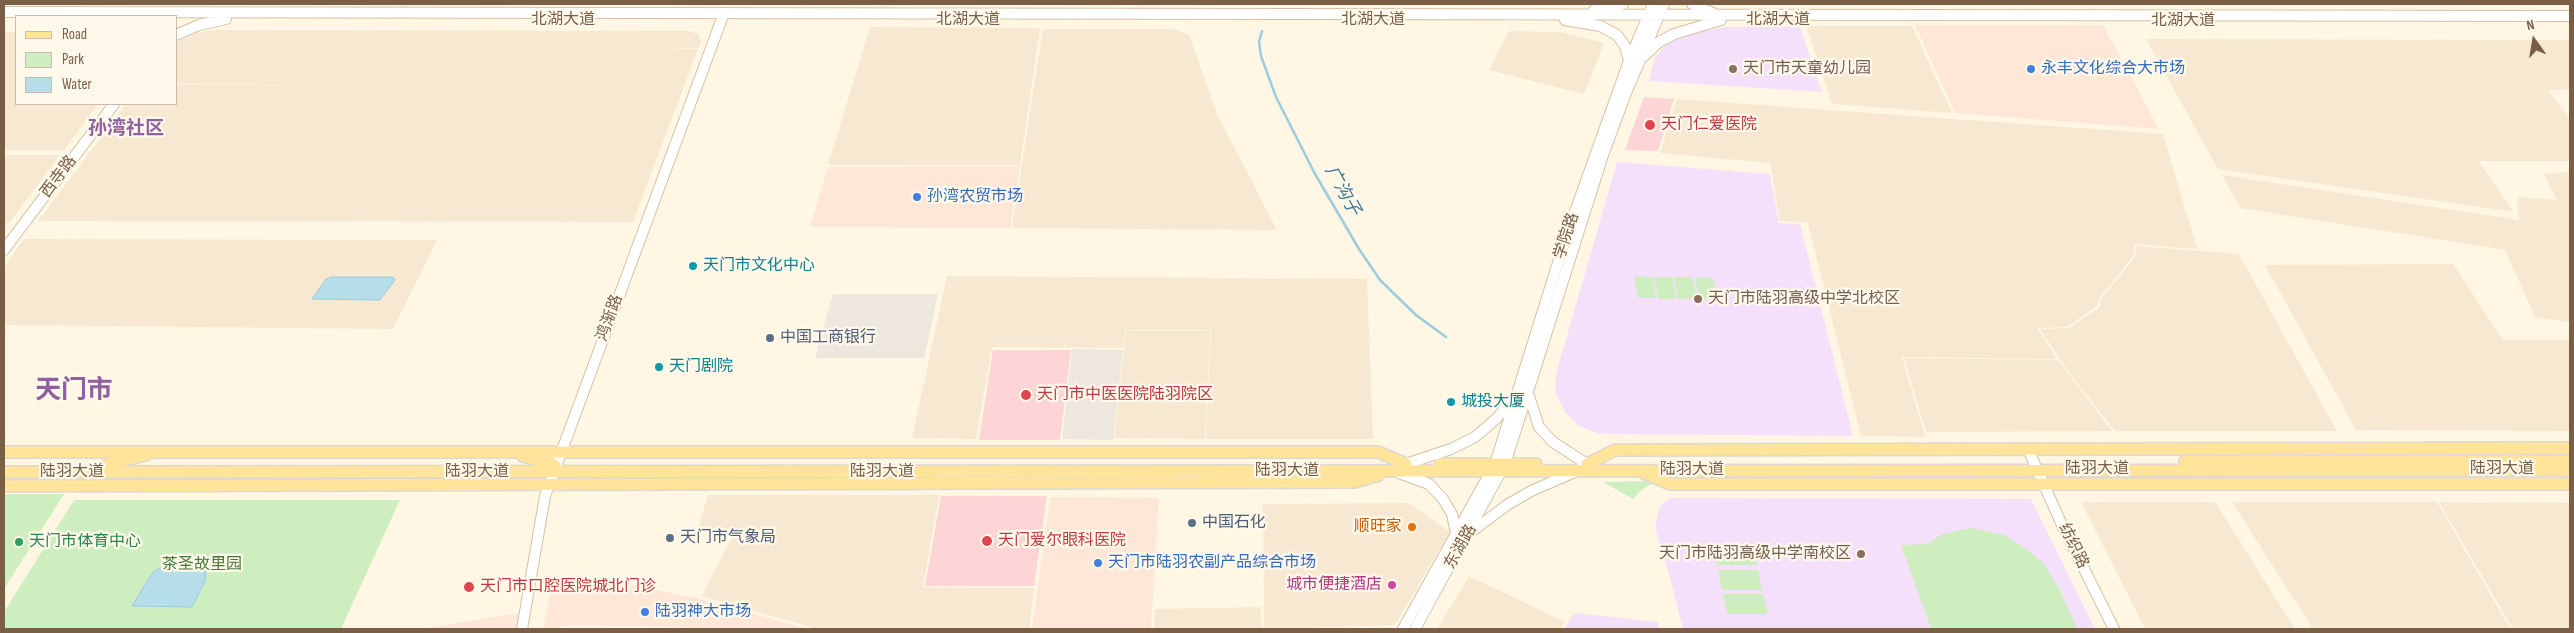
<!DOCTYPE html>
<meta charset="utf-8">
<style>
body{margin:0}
#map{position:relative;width:2574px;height:633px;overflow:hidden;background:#fff7e3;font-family:"Sofia Sans Condensed",sans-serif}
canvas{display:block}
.frame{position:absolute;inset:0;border:5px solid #7a5e46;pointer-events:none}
.legend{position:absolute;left:15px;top:15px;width:162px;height:90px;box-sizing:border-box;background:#fff9ec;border:1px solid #cabbaa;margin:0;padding:6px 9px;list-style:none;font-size:15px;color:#7a5e46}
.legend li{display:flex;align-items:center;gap:10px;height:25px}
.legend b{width:25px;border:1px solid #cabbaa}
.north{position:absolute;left:2509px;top:15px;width:50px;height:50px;-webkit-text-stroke:4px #fff9ec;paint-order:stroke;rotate:347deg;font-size:14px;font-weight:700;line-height:20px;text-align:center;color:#7a5e46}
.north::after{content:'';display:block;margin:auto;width:18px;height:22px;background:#7a5e46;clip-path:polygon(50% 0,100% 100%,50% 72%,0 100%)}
</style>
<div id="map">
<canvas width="2574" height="633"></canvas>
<div class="frame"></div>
<ul class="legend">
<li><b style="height:6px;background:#ffe49a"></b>Road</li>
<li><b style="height:14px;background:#ceeec0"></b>Park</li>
<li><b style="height:14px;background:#b5ddea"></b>Water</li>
</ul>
<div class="north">N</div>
</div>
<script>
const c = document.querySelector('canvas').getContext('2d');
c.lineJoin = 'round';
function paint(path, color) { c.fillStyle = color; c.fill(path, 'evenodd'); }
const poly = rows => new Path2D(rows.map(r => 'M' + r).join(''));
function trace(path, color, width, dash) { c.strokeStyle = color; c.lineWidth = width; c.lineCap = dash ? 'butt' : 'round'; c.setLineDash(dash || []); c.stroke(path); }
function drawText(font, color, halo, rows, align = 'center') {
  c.font = font + ' "Sofia Sans Condensed","Noto Sans SC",sans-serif'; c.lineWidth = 4.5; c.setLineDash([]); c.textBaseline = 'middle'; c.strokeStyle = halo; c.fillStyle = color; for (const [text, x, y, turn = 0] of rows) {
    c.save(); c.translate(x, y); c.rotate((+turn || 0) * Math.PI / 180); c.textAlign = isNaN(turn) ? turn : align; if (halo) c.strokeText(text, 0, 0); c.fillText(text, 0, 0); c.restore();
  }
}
paint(poly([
 [1806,26,1912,26,1952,113,1832,104],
 [870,27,1040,28,1020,165,828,165],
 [1043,29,1174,29,1189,35,1217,114,1277,230,1012,228],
 [213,30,688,31,698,34,701,41,699,48,661,48,698,49,633,222,38,221,126,104,176,104,176,84,373,87,176,83,176,43,196,33],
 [1509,31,1560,32,1604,43,1584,94,1489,70],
 [4,32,16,32,16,104,98,104,64,150,4,150],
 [2146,39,2570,40,2570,90,2548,90,2570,119,2570,161,2478,161,2514,212,2218,169],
 [1677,99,2163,134,2197,249,2135,244,2133,256,2099,299,2097,306,2067,327,2037,328,2057,359,1902,357,1925,437,1861,436,1808,223,1780,221,1770,163,1660,153],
 [4,155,60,155,9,223,4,223],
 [2570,172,2570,322,2535,317,2505,250,2240,208,2222,175,2519,220,2517,197,2557,200,2544,174],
 [24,239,437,240,393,329,4,325,4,267],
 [2137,246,2239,254,2337,431,2115,431,2070,374,2040,329,2069,328,2100,307,2101,299,2135,257],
 [2453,264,2503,340,2570,340,2570,431,2356,430,2265,265],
 [947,276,1367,279,1373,439,1206,439,1211,330,1125,330,1123,348,992,347,976,439,912,438],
 [1126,331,1210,331,1205,439,1114,438],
 [1904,358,2058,360,2112,431,1926,432],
 [708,495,939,495,923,587,1034,588,1029,629,810,629,811,627,702,596,736,529,698,528],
 [2081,502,2215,502,2295,629,2145,629],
 [2232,502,2437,502,2510,629,2313,629],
 [2439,502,2570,503,2570,629,2513,629],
 [1409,503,1450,532,1395,625,1264,629,1263,504],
 [1469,576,1565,622,1560,629,1437,629],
 [1261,607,1261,629,1154,629,1155,609]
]), '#f7e9d1');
paint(poly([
 [1915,25,2103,25,2159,129,1955,113],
 [1020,166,1010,228,810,227,828,167],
 [1050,497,1159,498,1151,629,1032,629],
 [553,576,593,578,697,598,808,629,696,629,687,627,575,625,543,629],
 [519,613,517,629,420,629]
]), '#ffe7d7');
paint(poly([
 [833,294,938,294,924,358,815,358],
 [1072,349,1123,350,1113,440,1062,439]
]), '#eee7de');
paint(poly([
 [1725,27,1800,27,1822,92,1649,81,1655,57,1666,45,1689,33],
 [1617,162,1770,174,1779,223,1800,224,1853,436,1600,434,1579,426,1565,412,1555,392,1556,374],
 [1671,498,2031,499,2095,629,1683,629,1671,581,1655,528,1660,506],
 [1574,613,1658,622,1659,629,1564,629]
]), '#f4e0fb');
paint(poly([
 [1644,97,1674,99,1658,151,1625,150],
 [993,350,1071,350,1060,440,979,440],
 [941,496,1047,496,1034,586,925,586]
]), '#fdd5d6');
paint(poly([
 [1634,276,1652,277,1656,298,1638,298],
 [1654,277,1672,277,1676,299,1658,299],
 [1674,277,1692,277,1697,299,1678,299],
 [1695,277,1713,278,1717,299,1699,299],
 [1651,481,1653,483,1640,491,1633,499,1603,482],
 [4,494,64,494,4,589],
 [74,500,400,500,341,629,4,629,4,612],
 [1972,528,2004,535,2024,547,2042,562,2059,588,2077,629,1931,629,1901,545,1928,544,1942,534],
 [1713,546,1752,546,1757,565,1717,565],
 [1718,570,1758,570,1762,590,1722,590],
 [1723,594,1763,594,1768,614,1727,614]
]), '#ceeec0');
const water = poly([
 [332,277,393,277,395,280,380,300,312,299,326,279,332,277],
 [182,557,193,557,206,565,205,581,192,607,132,606,153,572,182,557]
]);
paint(water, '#b5ddea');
trace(water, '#9accdd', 1);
trace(poly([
 [1262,31,1259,42,1261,56,1276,97,1315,174,1359,249,1380,280,1416,315,1446,337]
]), '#9accdd', 2.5);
const secondary = poly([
 [1692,4,1713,13],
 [1594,10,1623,4],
 [4,12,2570,16],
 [1565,20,1600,26,1617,35,1625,46,1629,61],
 [176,35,199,25,226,19],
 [1644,56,1659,42,1674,34,1721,20],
 [4,250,114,104],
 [1529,396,1539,427,1553,442,1587,464],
 [2028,449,2062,525,2114,629],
 [1406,464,1451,449,1475,437,1496,419,1514,398],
 [1399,473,1429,484,1443,499,1452,514,1456,533],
 [1471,532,1507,505,1531,491,1575,472],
 [522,629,545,496,724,13],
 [1403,629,1495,464,1567,234,1629,61,1653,4],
 [1415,629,1505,464,1603,155,1626,93,1664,4]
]);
const primary = poly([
 [4,452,1378,452,1406,464],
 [523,456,555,465],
 [2185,461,2570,461],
 [108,464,146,455],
 [1440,464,1536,464],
 [1587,464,1615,450,2570,448],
 [4,472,2570,470],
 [1644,473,1670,484,2570,484],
 [4,486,1355,482,1379,475]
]);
trace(secondary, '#d5c0a5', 12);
trace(primary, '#dfd8d3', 14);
trace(secondary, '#fff', 10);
trace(primary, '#ffe49a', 11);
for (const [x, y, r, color] of [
 [1733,69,5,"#8d6e63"],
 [2031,69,5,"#3f7fe0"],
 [1650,125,6,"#e0444e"],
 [917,197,5,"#3f7fe0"],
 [693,266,5,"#0f9aa8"],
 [1698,299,5,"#8d6e63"],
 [770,338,5,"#5c6f8a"],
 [659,367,5,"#0f9aa8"],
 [1026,395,6,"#e0444e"],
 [1451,402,5,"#0f9aa8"],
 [1192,523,5,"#5c6f8a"],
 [1412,527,5,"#e8710a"],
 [670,538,5,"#5c6f8a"],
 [987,541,6,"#e0444e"],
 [19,542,5,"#2e9e5b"],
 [1861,554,5,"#8d6e63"],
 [1098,563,5,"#3f7fe0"],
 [1392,585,5,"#d1479c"],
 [469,587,6,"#e0444e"],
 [645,612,5,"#3f7fe0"]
]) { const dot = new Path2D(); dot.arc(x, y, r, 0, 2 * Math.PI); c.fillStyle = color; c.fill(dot); trace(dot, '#fff9ec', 2); }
drawText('16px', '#7a5e46', '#fff9ec', [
 ["北湖大道",563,20],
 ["北湖大道",968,20],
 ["北湖大道",1373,20],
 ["北湖大道",1778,20],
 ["北湖大道",2183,21],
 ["西寺路",59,177,-53],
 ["学院路",1567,236,-72],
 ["鸿渐路",610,318,-70],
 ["陆羽大道",2097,469],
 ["陆羽大道",2502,469],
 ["陆羽大道",1692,470],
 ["陆羽大道",1287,471],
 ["陆羽大道",72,472],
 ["陆羽大道",477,472],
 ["陆羽大道",882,472],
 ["纺织路",2073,546,64],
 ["东湖路",1461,547,-61]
]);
drawText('16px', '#785e54', '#fff9ec', [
 ["天门市天童幼儿园",1743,69],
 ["天门市陆羽高级中学北校区",1708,299],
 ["天门市陆羽高级中学南校区",1851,554,"right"]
], 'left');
drawText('16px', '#366cbe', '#fff9ec', [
 ["永丰文化综合大市场",2041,69],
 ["孙湾农贸市场",927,197],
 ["天门市陆羽农副产品综合市场",1108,563],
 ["陆羽神大市场",655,612]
], 'left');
drawText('16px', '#be3a42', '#fff9ec', [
 ["天门仁爱医院",1661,125],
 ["天门市中医医院陆羽院区",1037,395],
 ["天门爱尔眼科医院",998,541],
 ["天门市口腔医院城北门诊",480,587]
], 'left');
drawText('16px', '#0d838f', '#fff9ec', [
 ["天门市文化中心",703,266],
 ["天门剧院",669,367],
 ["城投大厦",1461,402]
], 'left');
drawText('16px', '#4e5e75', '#fff9ec', [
 ["中国工商银行",780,338],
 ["中国石化",1202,523],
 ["天门市气象局",680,538]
], 'left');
drawText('16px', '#c56008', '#fff9ec', [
 ["顺旺家",1402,527]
], 'right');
drawText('16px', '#27864d', '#fff9ec', [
 ["天门市体育中心",29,542]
], 'left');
drawText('16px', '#477a3a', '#fff9ec', [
 ["茶圣故里园",202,565]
]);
drawText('16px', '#b23c85', '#fff9ec', [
 ["城市便捷酒店",1382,585]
], 'right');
drawText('italic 18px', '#3d7a90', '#fff9ec', [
 ["广沟子",1342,191,61]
]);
drawText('bold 19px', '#90619e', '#fff9ec', [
 ["孙湾社区",126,129]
]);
drawText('bold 26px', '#90619e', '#fff9ec', [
 ["天门市",74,391]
]);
</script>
